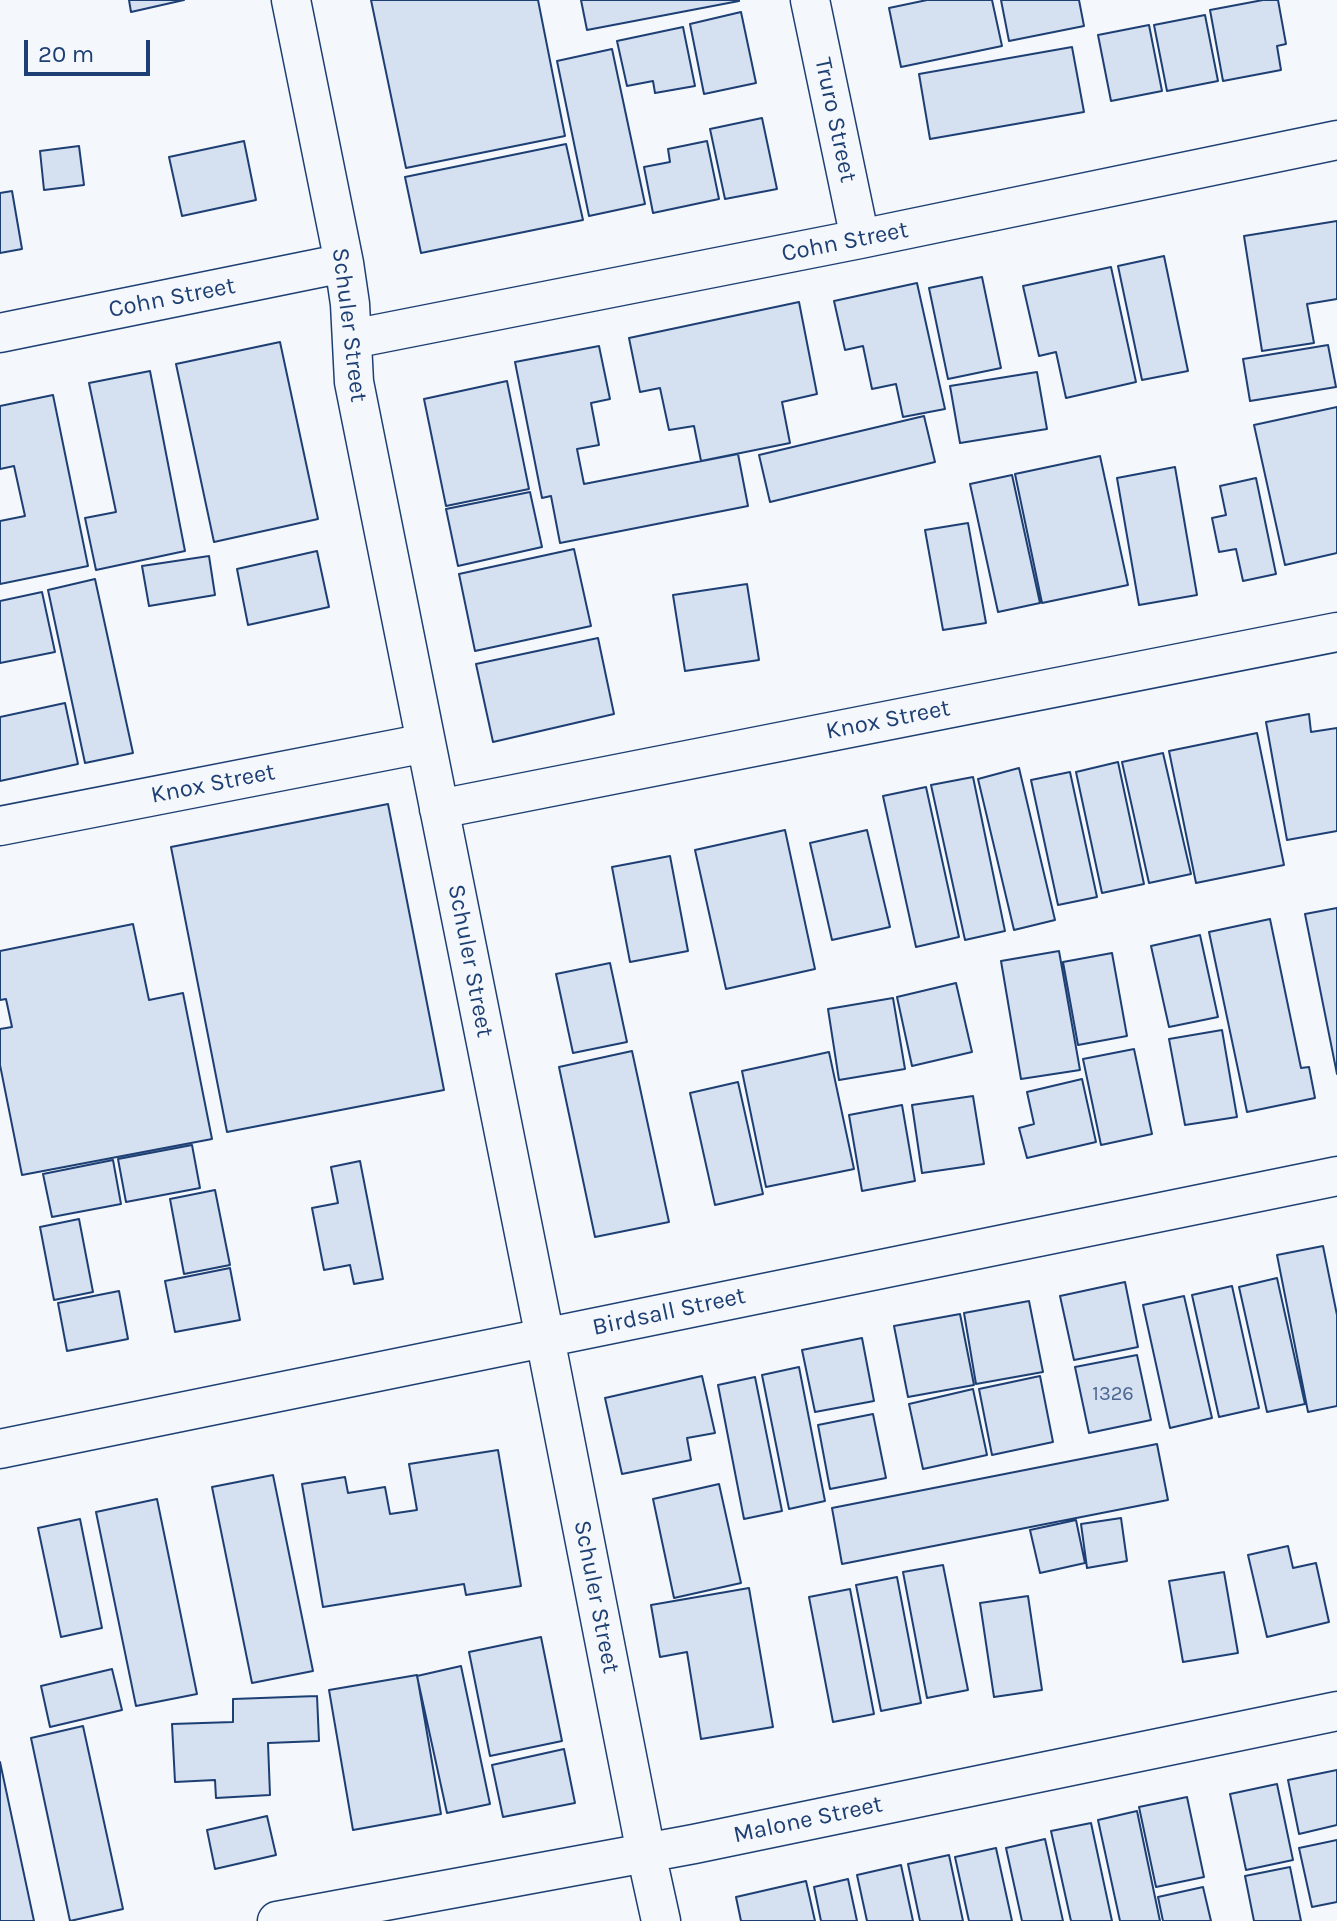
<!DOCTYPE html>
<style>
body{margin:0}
#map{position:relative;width:1337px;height:1921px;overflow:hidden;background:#f4f7fb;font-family:Karla,sans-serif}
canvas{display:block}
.scale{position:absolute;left:24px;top:40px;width:126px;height:36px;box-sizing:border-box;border:4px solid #1d3f73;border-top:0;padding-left:10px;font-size:24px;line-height:28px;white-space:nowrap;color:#1d3f73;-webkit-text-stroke:6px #f4f7fb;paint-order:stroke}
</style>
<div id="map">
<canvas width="1337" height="1921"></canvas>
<div class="scale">20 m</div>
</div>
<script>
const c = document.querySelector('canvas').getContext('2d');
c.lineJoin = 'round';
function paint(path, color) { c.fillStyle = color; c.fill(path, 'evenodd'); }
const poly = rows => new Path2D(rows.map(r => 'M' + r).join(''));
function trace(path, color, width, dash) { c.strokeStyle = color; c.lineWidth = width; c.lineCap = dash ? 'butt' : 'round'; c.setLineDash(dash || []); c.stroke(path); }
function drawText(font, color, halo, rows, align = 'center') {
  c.font = font + ' Karla,sans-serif'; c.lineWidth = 6; c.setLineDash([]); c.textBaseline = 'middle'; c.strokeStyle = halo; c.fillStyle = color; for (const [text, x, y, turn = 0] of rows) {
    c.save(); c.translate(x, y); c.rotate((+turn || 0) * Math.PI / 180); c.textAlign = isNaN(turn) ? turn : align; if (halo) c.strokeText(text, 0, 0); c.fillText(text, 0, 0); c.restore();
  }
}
const building = poly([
 [129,0,184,0,131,12,129,0],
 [371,0,538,0,565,136,406,168,371,0],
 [581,0,739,0,739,1,587,30,581,0],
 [927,0,992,0,1002,46,901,67,889,8,927,0],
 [1001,0,1079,0,1084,26,1009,41,1001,0],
 [1263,0,1278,0,1286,44,1277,46,1281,70,1223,81,1210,10,1263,0],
 [741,12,756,83,704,94,690,24,741,12],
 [1205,15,1218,81,1167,91,1154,25,1205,15],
 [1149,25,1162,91,1111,101,1098,35,1149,25],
 [683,27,695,86,655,93,653,81,627,86,617,41,683,27],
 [1072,47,1084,112,930,139,919,74,1072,47],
 [612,49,645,204,589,216,557,61,612,49],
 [762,118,777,189,725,199,710,129,762,118],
 [244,141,256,200,182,216,169,157,244,141],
 [707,141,719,199,653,213,644,167,670,162,668,149,707,141],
 [566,144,583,220,421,253,405,177,566,144],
 [79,146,84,185,44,190,40,151,79,146],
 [12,191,22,249,0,253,0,193,12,191],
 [1337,221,1337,299,1307,304,1314,343,1262,351,1244,236,1337,221],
 [1164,256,1188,371,1142,380,1118,266,1164,256],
 [1111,267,1136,382,1066,398,1056,352,1039,356,1023,286,1111,267],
 [982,277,1001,368,948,379,929,288,982,277],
 [917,283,945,409,903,417,896,384,872,389,863,346,845,350,834,301,917,283],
 [799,302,817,394,782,402,790,443,701,461,694,426,669,430,660,388,640,392,629,338,799,302],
 [280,342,318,519,214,542,176,364,280,342],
 [1328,345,1336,387,1250,401,1243,359,1328,345],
 [599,346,610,399,591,403,599,445,577,449,584,484,738,454,748,506,560,543,551,496,542,498,515,362,599,346],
 [150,371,185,551,96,570,85,518,116,512,89,383,150,371],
 [1037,372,1047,429,960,443,950,386,1037,372],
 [507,381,529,489,446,506,424,399,507,381],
 [53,395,88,566,0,584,0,521,25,516,14,466,0,469,0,406,53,395],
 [1337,407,1337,553,1285,565,1254,425,1337,407],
 [924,416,935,462,770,502,759,455,924,416],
 [1100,456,1128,585,1042,603,1015,474,1100,456],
 [1175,467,1197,595,1139,605,1117,478,1175,467],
 [1012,475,1040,603,998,612,970,484,1012,475],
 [1256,478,1276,574,1243,581,1236,549,1219,552,1212,518,1226,515,1220,486,1256,478],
 [530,492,542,547,458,566,446,509,530,492],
 [968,523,986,623,943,630,925,530,968,523],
 [574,549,591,626,475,651,459,574,574,549],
 [317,551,329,607,248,625,237,569,317,551],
 [209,556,215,595,149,606,142,566,209,556],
 [95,579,133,753,85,763,48,590,95,579],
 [747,584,759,660,685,671,673,595,747,584],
 [42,592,55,652,0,663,0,601,42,592],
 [598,638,614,714,493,742,476,664,598,638],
 [65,703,78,764,0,781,0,717,65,703],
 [1309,714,1311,732,1337,728,1337,831,1287,840,1266,722,1309,714],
 [1257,733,1284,865,1196,883,1169,751,1257,733],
 [1163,753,1191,874,1149,883,1122,762,1163,753],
 [1118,762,1144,884,1102,893,1076,772,1118,762],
 [1019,768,1055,920,1014,930,978,779,1019,768],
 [1070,772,1097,897,1058,905,1031,780,1070,772],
 [973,777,1005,931,965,940,931,785,973,777],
 [926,787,959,937,916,947,883,796,926,787],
 [388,804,444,1090,227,1132,171,847,388,804],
 [785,830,815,969,726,989,695,850,785,830],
 [867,830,890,927,832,940,810,843,867,830],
 [670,856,688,951,630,962,612,867,670,856],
 [1337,908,1337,1074,1305,914,1337,908],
 [1270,919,1301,1068,1309,1067,1315,1098,1247,1112,1209,932,1270,919],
 [133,924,149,1000,183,993,212,1139,22,1175,0,1065,0,1029,12,1027,6,999,0,1000,0,951,133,924],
 [1200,935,1218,1017,1169,1027,1151,946,1200,935],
 [1059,951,1080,1070,1021,1079,1001,961,1059,951],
 [1112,953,1127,1036,1078,1045,1063,962,1112,953],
 [610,963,627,1042,573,1053,556,974,610,963],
 [956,983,972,1052,912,1066,897,997,956,983],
 [893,998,905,1069,839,1080,828,1009,893,998],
 [1222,1030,1237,1117,1185,1125,1169,1039,1222,1030],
 [1134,1049,1152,1134,1101,1145,1083,1059,1134,1049],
 [632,1051,669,1222,595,1237,559,1067,632,1051],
 [829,1052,854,1169,766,1187,742,1071,829,1052],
 [1082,1079,1096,1142,1027,1158,1019,1128,1034,1124,1027,1092,1082,1079],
 [738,1082,763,1194,715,1205,690,1093,738,1082],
 [973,1096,984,1164,922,1173,912,1105,973,1096],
 [902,1105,915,1181,862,1191,849,1115,902,1105],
 [192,1145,200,1188,126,1202,118,1159,192,1145],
 [113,1160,121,1204,52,1217,43,1174,113,1160],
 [360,1161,383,1279,354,1284,350,1265,324,1270,312,1208,338,1203,331,1167,360,1161],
 [215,1190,230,1265,184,1274,170,1199,215,1190],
 [79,1219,93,1292,54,1300,40,1227,79,1219],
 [1323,1246,1337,1315,1337,1406,1308,1412,1277,1255,1323,1246],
 [230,1268,240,1320,175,1332,165,1281,230,1268],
 [1277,1278,1305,1404,1267,1412,1239,1287,1277,1278],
 [1125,1282,1138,1347,1074,1360,1060,1296,1125,1282],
 [1232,1286,1259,1408,1219,1417,1192,1295,1232,1286],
 [119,1291,128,1339,67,1351,58,1303,119,1291],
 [1184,1296,1212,1418,1170,1428,1143,1305,1184,1296],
 [1029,1301,1043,1372,976,1384,964,1313,1029,1301],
 [960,1314,974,1385,908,1397,894,1326,960,1314],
 [862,1338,874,1401,815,1412,802,1350,862,1338],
 [1137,1355,1151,1420,1089,1433,1075,1367,1137,1355],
 [799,1367,825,1501,789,1509,762,1375,799,1367],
 [702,1376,715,1433,687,1438,691,1460,622,1474,605,1398,702,1376],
 [1040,1376,1053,1442,992,1455,979,1389,1040,1376],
 [755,1377,782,1511,744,1519,718,1385,755,1377],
 [973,1389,987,1455,923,1469,909,1404,973,1389],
 [873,1414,886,1478,830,1489,818,1425,873,1414],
 [1157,1444,1168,1500,842,1564,832,1508,1157,1444],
 [498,1450,521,1586,466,1595,464,1584,323,1607,302,1484,345,1477,348,1493,385,1487,390,1514,417,1510,409,1464,498,1450],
 [273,1475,313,1671,252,1683,212,1487,273,1475],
 [719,1484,741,1583,674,1598,653,1499,719,1484],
 [157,1499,197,1694,136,1706,96,1512,157,1499],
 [1121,1518,1127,1561,1087,1568,1081,1524,1121,1518],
 [80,1519,102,1628,61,1637,38,1528,80,1519],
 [1076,1520,1085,1563,1040,1573,1030,1530,1076,1520],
 [1288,1546,1293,1568,1316,1563,1329,1622,1267,1637,1248,1555,1288,1546],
 [943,1565,968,1690,927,1698,903,1572,943,1565],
 [1224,1572,1238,1653,1183,1662,1169,1581,1224,1572],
 [897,1577,921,1703,881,1711,856,1585,897,1577],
 [749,1588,773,1727,701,1739,687,1652,660,1657,651,1605,749,1588],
 [850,1589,874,1714,833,1722,809,1597,850,1589],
 [1028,1596,1042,1690,994,1697,980,1603,1028,1596],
 [541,1637,562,1741,490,1756,469,1652,541,1637],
 [461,1666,490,1804,447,1813,417,1676,461,1666],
 [112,1669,122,1710,50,1727,41,1686,112,1669],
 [417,1675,441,1814,353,1830,329,1690,417,1675],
 [317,1696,319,1741,268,1743,270,1795,216,1798,215,1780,175,1782,172,1724,233,1722,233,1699,317,1696],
 [83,1726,123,1909,70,1921,31,1738,83,1726],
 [564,1749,575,1803,503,1817,492,1765,564,1749],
 [0,1762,34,1921,0,1921,0,1762],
 [1337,1770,1337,1825,1299,1834,1288,1780,1337,1770],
 [1277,1784,1293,1860,1246,1870,1230,1794,1277,1784],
 [1187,1797,1204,1877,1156,1887,1139,1807,1187,1797],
 [1137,1811,1160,1921,1120,1921,1098,1820,1137,1811],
 [267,1816,276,1855,215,1869,207,1830,267,1816],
 [1091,1823,1112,1921,1071,1921,1051,1831,1091,1823],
 [1045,1839,1063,1921,1022,1921,1006,1848,1045,1839],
 [1337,1840,1337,1902,1312,1907,1299,1848,1337,1840],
 [996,1848,1012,1921,969,1921,955,1857,996,1848],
 [949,1855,963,1921,920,1921,908,1864,949,1855],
 [901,1865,913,1921,867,1921,857,1875,901,1865],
 [1290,1867,1301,1921,1254,1921,1245,1876,1290,1867],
 [848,1879,857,1921,821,1921,814,1887,848,1879],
 [806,1881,815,1921,741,1921,736,1897,806,1881],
 [1203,1887,1211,1921,1163,1921,1158,1897,1203,1887]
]);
paint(building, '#d5e0f0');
trace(building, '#1d3f73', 2);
const minor = poly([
 [291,0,344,263,350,304,354,382,545,1338,646,1853,661,1921],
 [810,0,860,239],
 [0,333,344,263],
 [352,339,860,239,1337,140],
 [439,809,1337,632],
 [0,826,426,743],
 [0,1449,1337,1176],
 [277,1921,694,1844,1337,1711]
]);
trace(minor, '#1d3f73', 41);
trace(minor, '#f4f7fb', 38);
drawText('20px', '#4b6792', null, [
 ["1326",1113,1394]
]);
drawText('24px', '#1d3f73', '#f4f7fb', [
 ["Truro Street",835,120,78],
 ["Cohn Street",845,242,-11],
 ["Cohn Street",172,298,-11],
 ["Schuler Street",349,325,83],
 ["Knox Street",888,720,-11],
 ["Knox Street",213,784,-11],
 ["Schuler Street",470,961,79],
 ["Birdsall Street",669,1312,-12],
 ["Schuler Street",596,1597,79],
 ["Malone Street",808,1820,-12]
]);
</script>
